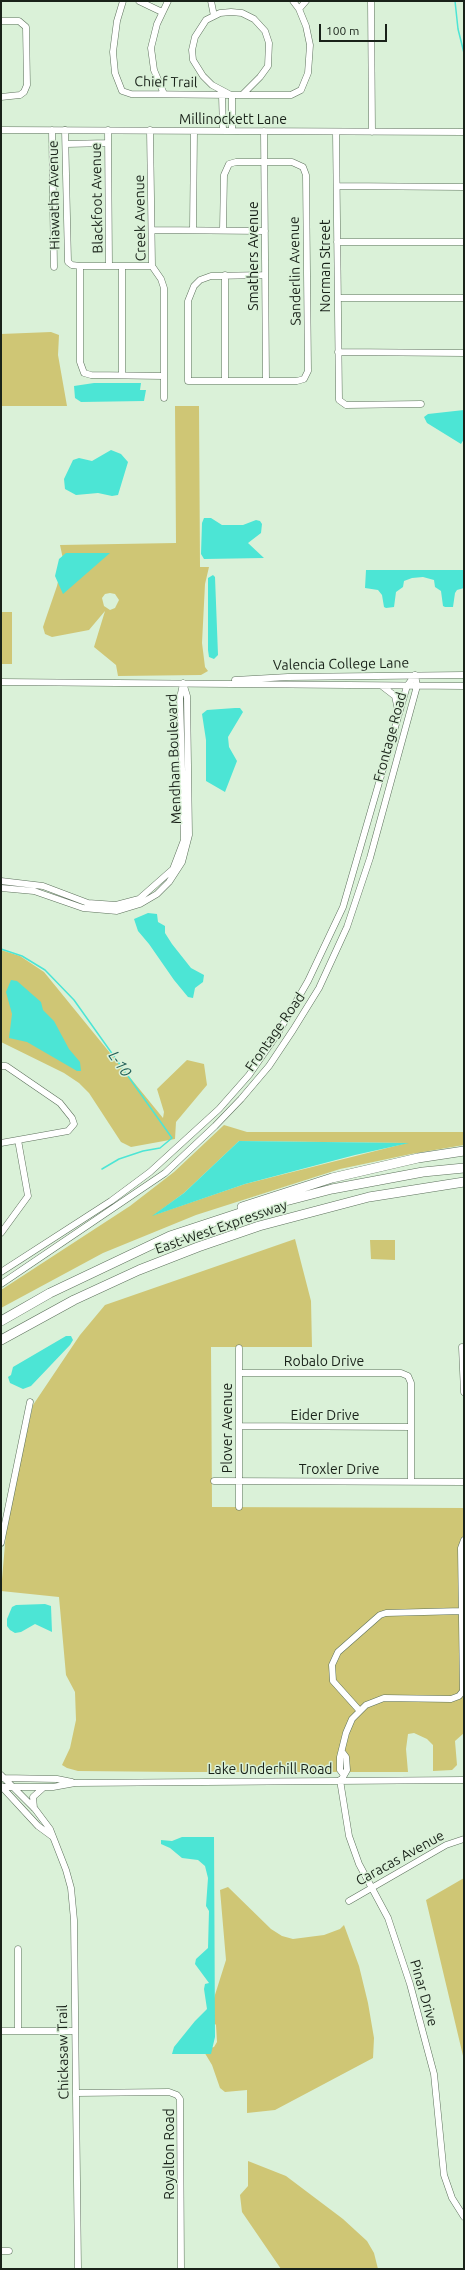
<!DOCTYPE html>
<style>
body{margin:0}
#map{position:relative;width:465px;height:2270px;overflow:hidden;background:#daf1d8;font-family:Ubuntu,sans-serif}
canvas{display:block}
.frame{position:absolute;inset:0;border:2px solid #192219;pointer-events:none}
.scale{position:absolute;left:319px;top:24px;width:68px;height:18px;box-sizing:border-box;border:2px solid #192219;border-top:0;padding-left:5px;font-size:12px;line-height:14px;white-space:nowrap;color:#192219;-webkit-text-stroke:3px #daf1d8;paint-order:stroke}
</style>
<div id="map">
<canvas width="465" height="2270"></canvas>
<div class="frame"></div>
<div class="scale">100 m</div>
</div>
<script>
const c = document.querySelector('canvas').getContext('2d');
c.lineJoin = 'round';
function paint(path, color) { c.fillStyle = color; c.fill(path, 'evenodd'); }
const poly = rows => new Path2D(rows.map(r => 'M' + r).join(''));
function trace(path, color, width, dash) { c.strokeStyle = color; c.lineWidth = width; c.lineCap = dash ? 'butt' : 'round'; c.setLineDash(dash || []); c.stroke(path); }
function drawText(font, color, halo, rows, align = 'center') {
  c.font = font + ' Ubuntu,sans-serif'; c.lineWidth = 3; c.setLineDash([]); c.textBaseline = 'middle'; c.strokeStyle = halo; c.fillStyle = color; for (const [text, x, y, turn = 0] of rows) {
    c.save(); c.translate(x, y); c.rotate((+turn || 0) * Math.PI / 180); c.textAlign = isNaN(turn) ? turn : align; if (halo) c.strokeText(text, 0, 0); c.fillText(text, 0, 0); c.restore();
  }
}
paint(poly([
 [51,332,59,335,58,355,67,406,1,406,1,334],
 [175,406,199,406,200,567,209,567,205,584,202,643,205,667,208,671,201,675,118,676,116,665,94,647,105,611,89,630,52,637,45,634,43,627,46,618,57,586,63,559,60,545,176,543],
 [110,593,115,594,119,600,115,608,110,610,104,606,102,598,105,594],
 [1,612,12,612,12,664,1,664],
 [1,950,20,956,44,972,163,1118,164,1112,157,1089,187,1060,204,1064,207,1085,176,1122,175,1139,131,1147,121,1142,89,1093,79,1083,64,1073,1,1042],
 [224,1125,247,1132,464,1132,464,1145,411,1154,340,1169,196,1215,103,1253,1,1308,1,1290,130,1206,174,1172],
 [239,1141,407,1143,245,1184,154,1215,184,1193],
 [295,1239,311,1301,312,1347,211,1347,212,1507,464,1508,464,1733,455,1741,457,1765,452,1770,433,1771,433,1745,427,1739,414,1733,408,1734,406,1749,408,1772,182,1772,78,1771,67,1768,62,1765,70,1748,76,1720,75,1692,66,1675,59,1597,1,1591,7,1521,33,1405,80,1335,105,1305],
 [370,1240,395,1240,395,1260,371,1259],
 [464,1878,464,2060,426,1900],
 [228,1887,271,1929,282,1936,293,1939,324,1935,340,1929,344,1925,359,1966,368,2003,374,2038,373,2058,275,2110,247,2113,247,2090,225,2092,220,2088,212,2065,203,2050,214,2047,217,2042,216,2025,208,2017,226,1960,220,1890],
 [248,2161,286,2176,343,2219,367,2241,374,2253,378,2269,281,2269,242,2212,240,2195,248,2186]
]), '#cfc675');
paint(poly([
 [94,383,141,383,140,390,146,390,144,401,81,402,75,398,74,386],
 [464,410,464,439,461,444,427,423,424,417,428,414],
 [111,450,121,454,128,462,118,495,112,496,98,493,76,495,65,489,64,479,73,460,79,458,92,461],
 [204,518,211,518,222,525,243,525,256,520,260,521,262,524,261,533,248,543,264,558,204,559,201,554,202,523],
 [66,553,110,553,63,594,55,576,59,559],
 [366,570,464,570,464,588,457,590,455,593,453,607,445,607,443,606,441,591,435,587,434,580,423,577,412,578,404,581,403,587,396,592,394,607,386,608,384,607,382,595,378,590,365,588],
 [213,575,215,577,218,655,214,659,209,657,208,650,208,578],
 [235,708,240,708,243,712,228,737,229,747,237,761,225,792,206,781,206,740,202,714,207,710],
 [148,913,157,914,158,922,165,926,165,933,172,944,191,968,204,975,203,982,195,988,193,998,188,997,174,980,149,944,138,931,134,919],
 [11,980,17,981,41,1002,43,1010,54,1021,69,1049,80,1062,81,1071,77,1071,27,1042,9,1038,12,1014,6,992],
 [239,1141,409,1143,355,1155,245,1184,152,1216,184,1193],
 [66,1336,71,1336,73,1340,70,1345,31,1386,23,1389,10,1383,8,1377,11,1375,13,1367],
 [16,1605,45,1604,51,1606,52,1632,35,1624,21,1632,15,1633,10,1630,7,1626,7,1619,12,1607],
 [182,1837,214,1837,215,2037,211,2054,172,2054,174,2047,195,2021,207,2009,204,1989,205,1984,209,1983,195,1964,196,1959,208,1948,209,1911,206,1906,208,1878,205,1866,198,1860,182,1858,170,1848,161,1844,161,1840,172,1841]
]), '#4ce5d5');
trace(poly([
 [455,1,458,29,464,53],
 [1,949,22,956,45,970,74,1000,172,1138,160,1148,143,1151,119,1159,102,1169]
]), '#4ce5d5', 1.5);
const minor = poly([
 [123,1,117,21,113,52,115,73,122,91,131,94,232,95,291,95,301,90,308,73,310,45,306,26,299,9,293,1],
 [139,1,162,12],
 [211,1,214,16],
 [371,1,372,132],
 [299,9,306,1],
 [1,21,19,21,26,27,27,85,24,92,20,95,1,97],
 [164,94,154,70,151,48,157,24,168,1],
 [229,94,212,85,203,76,193,60,192,50,195,37,206,20,220,13,231,12,242,13,254,19,265,31,269,43,268,66,260,77,243,94],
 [222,95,223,131],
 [1,130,464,132],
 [52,130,54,267],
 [65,130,68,262,72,265,80,266,152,266],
 [108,130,109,266],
 [150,130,152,266,161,279,164,288,164,398],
 [232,131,232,95],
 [264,131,266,381],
 [336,132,339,400,346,405,421,404],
 [66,144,108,143],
 [337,186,464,187],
 [152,230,265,231],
 [193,230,194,131],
 [223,230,224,175,229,164,236,162,292,162,303,167,306,175,308,371,304,379,297,381,188,381,188,301,194,286,200,280,211,276,265,275],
 [337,242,464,242],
 [80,266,80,362,84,373,91,375,164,376],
 [122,267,122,375],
 [225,275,225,381],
 [338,298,464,298],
 [338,352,464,353],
 [235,680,288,677,464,675],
 [1,682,464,686],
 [382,686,395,696,398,710],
 [1,881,43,886,88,903,116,905,139,899,173,869,184,840,180,698,183,684],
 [1,888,34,891,83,908,117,911,140,904,157,894,169,882,182,862,189,835,187,696,183,683],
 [1,1066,6,1066,60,1103,72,1118,74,1124,68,1131,1,1143],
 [1,1233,28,1196,18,1140],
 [1,1272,111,1201,150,1172,219,1109,249,1075,278,1033,308,981,343,907,407,686,415,675],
 [1,1284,165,1173,215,1126,241,1099,269,1066,293,1030,319,988,347,927,370,858,417,686,415,675],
 [462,1347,464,1392],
 [239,1348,239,1507],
 [239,1373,401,1373,408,1376,411,1383,411,1481],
 [239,1426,411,1427],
 [214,1481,464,1482],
 [1,1543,30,1402],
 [359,1710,333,1681,332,1665,338,1652,380,1615,386,1613,462,1611],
 [343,1753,346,1757,347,1770,343,1777],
 [343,1774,340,1770,340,1757,346,1733,352,1719,366,1705,384,1698,451,1699,459,1696,463,1691,461,1548,464,1540],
 [1,1775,35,1809,50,1829,66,1870,71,1888,74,1920,78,2269],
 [3,1778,57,1779,72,1782],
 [340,1780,349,1836,359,1864,388,1918,410,1984,434,2074,444,2175,452,2198,464,2217],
 [1,1786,38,1826,53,1837],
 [1,1787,53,1787,75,1783,464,1780],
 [34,1808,33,1797,43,1788],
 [349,1901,446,1845,464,1839],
 [18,1949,18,2031],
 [1,2031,75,2031],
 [76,2093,169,2092,177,2095,180,2099,181,2269],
 [1,2251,9,2251]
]);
const highway = poly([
 [242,1207,332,1178,418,1158,464,1151],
 [1,1321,50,1293,170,1236,243,1212,332,1189,423,1172,464,1168],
 [1,1340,74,1300,139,1270,198,1247,259,1226,369,1197,464,1182]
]);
trace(minor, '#5d715c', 7);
trace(highway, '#5d715c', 10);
trace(minor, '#fff', 6);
trace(highway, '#fff', 9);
drawText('14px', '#192219', '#daf1d8', [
 ["Chief Trail",166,82,1],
 ["Millinockett Lane",233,119],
 ["Hiawatha Avenue",54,195,-91],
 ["Blackfoot Avenue",97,198,-91],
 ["Creek Avenue",140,218,-91],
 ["Smathers Avenue",253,256,-90],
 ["Norman Street",325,266,-90],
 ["Sanderlin Avenue",295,271,-91],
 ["Valencia College Lane",341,664,-1],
 ["Frontage Road",390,737,-75],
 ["Mendham Boulevard",174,759,-92],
 ["Frontage Road",275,1032,-55],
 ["East-West Expressway",221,1227,-19],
 ["Robalo Drive",324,1361],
 ["Eider Drive",325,1415],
 ["Plover Avenue",227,1428,-90],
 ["Troxler Drive",339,1469],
 ["Lake Underhill Road",270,1769],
 ["Caracas Avenue",400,1858,-29],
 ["Pinar Drive",424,1993,74],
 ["Chickasaw Trail",63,2052,-91],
 ["Royalton Road",169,2154,-90]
]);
drawText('italic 15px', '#1f5d56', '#daf1d8', [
 ["L-10",120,1064,55]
]);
</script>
